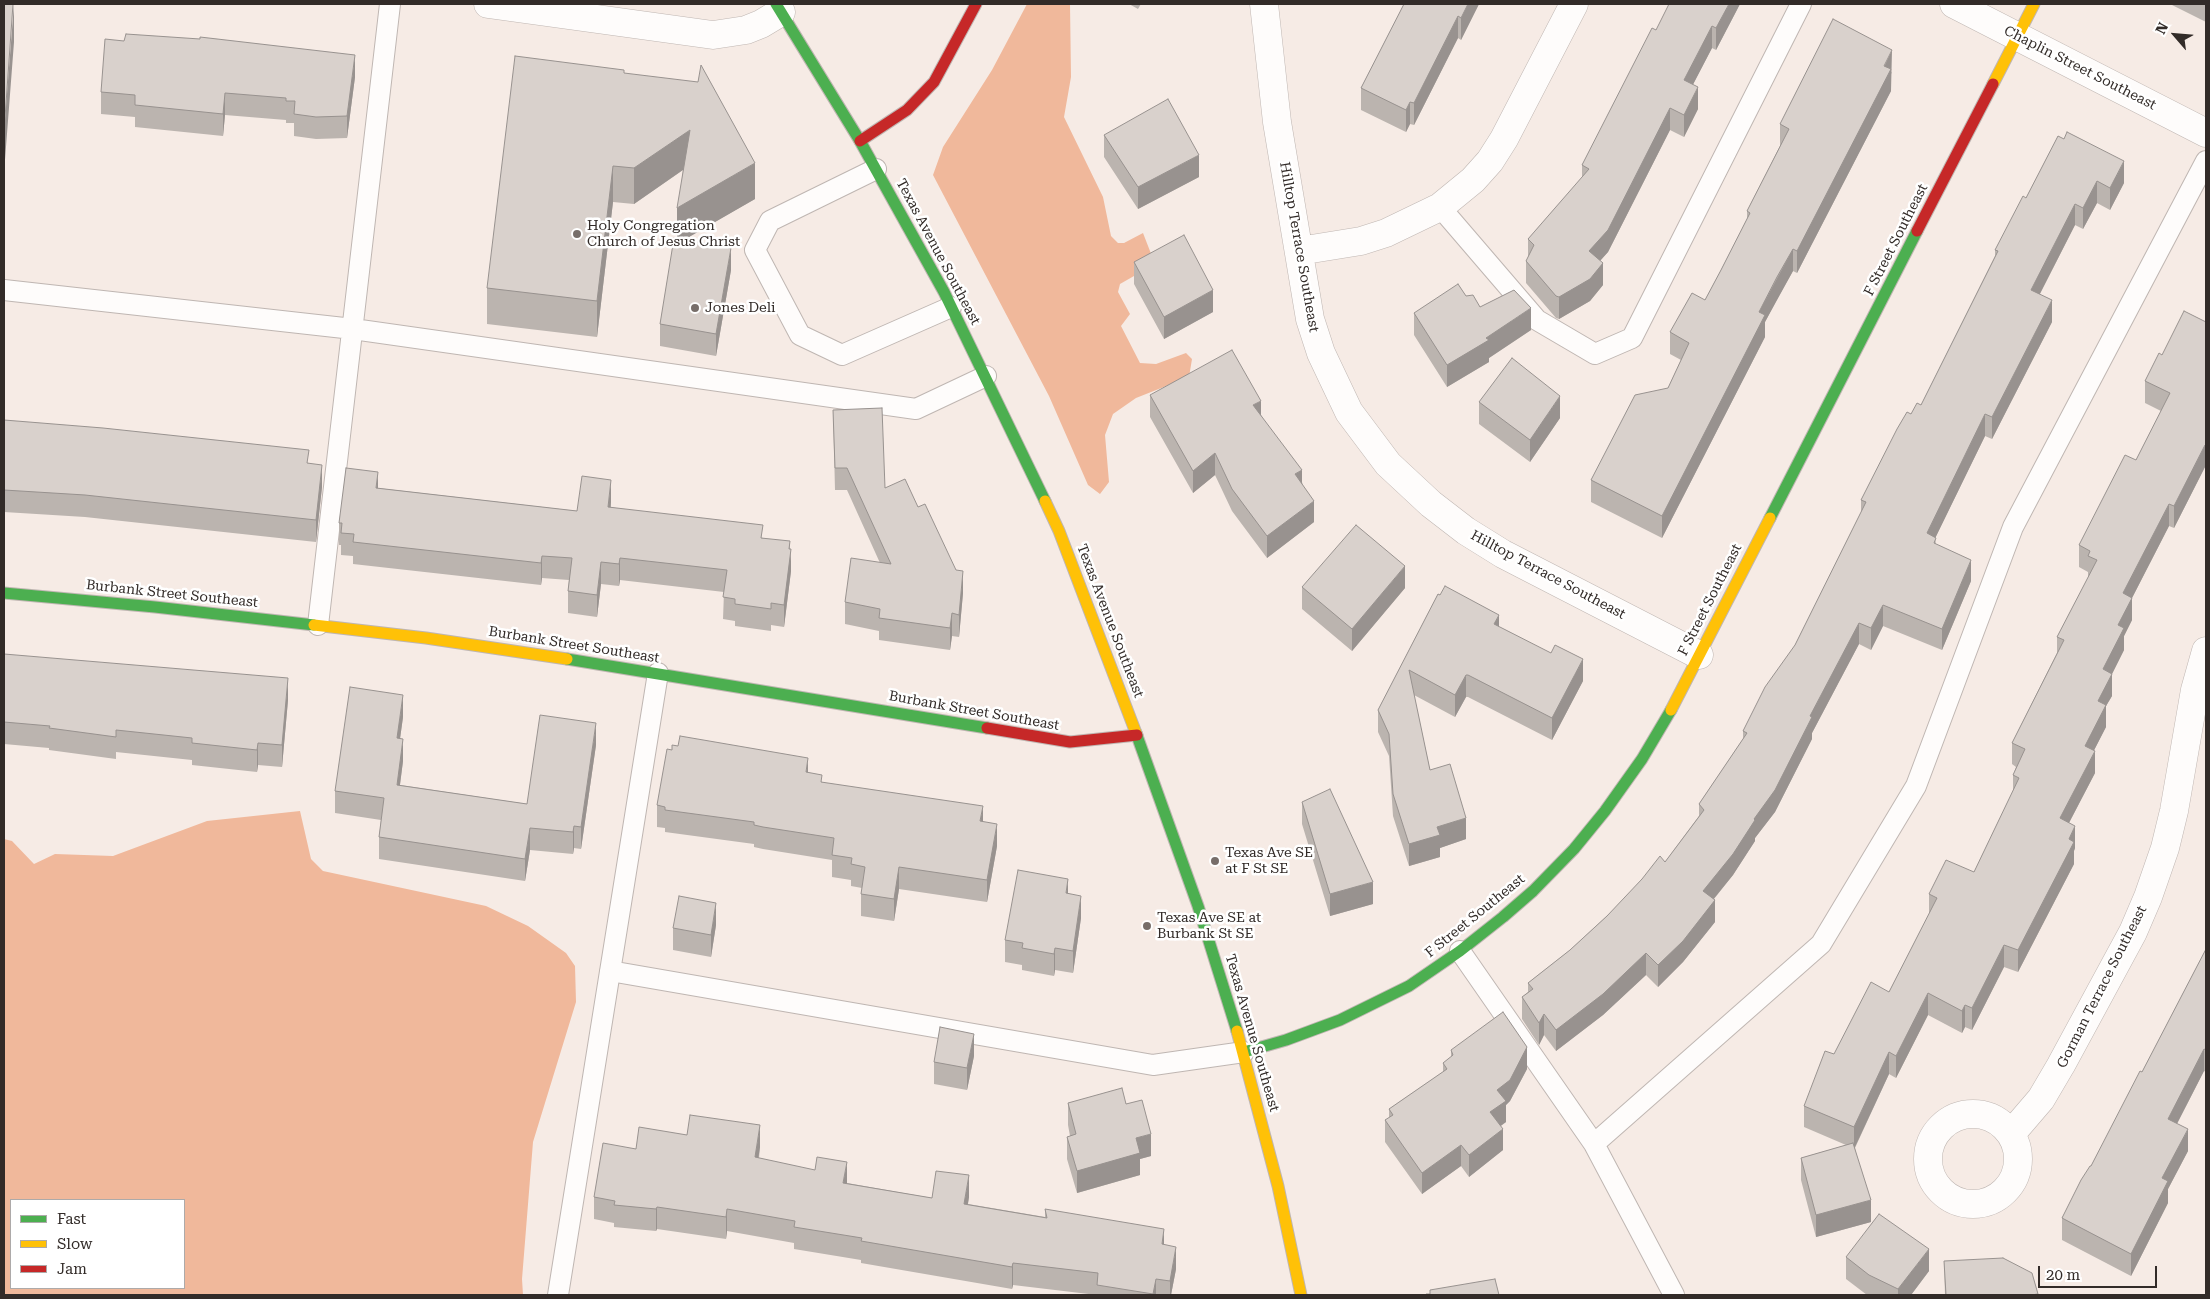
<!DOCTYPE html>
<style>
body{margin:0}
#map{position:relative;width:2210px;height:1299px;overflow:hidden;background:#f6ebe5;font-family:"Roboto Serif",serif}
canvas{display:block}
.frame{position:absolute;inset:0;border:5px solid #322b28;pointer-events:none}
.legend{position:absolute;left:10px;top:1199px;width:175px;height:90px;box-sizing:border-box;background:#fff;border:1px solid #adaaa9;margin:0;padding:6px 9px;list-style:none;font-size:15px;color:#322b28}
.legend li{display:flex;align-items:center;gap:10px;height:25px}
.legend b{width:25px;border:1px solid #adaaa9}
.north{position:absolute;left:2150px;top:10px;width:50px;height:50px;-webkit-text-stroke:4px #fff;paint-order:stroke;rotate:297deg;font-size:14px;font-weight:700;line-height:20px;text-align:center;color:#322b28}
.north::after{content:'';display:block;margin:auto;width:18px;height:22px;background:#322b28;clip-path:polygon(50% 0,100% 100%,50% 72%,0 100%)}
.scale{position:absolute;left:2038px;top:1266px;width:119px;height:22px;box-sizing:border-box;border:2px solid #322b28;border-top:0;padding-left:6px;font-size:15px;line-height:18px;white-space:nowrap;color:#322b28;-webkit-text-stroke:4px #fff;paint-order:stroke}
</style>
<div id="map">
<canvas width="2210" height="1299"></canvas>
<div class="frame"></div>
<ul class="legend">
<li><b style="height:6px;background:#4caf50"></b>Fast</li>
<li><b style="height:6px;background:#ffc107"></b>Slow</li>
<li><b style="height:6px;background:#c62828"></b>Jam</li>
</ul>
<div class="north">N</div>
<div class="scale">20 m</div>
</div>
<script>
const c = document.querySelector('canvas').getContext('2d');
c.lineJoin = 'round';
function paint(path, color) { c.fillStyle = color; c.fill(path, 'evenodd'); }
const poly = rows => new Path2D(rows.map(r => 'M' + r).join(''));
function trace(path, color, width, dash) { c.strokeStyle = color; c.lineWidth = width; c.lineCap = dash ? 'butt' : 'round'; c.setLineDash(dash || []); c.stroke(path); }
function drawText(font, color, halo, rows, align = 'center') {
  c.font = font + ' "Roboto Serif",serif'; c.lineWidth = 5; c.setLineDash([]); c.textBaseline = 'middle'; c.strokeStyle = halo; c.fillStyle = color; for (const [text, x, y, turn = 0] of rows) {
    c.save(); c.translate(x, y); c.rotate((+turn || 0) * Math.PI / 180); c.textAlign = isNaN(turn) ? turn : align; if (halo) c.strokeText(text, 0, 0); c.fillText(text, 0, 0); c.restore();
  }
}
paint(poly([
 [1027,4,1070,4,1071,77,1064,117,1103,197,1111,236,1118,243,1124,243,1143,233,1155,264,1120,284,1118,292,1130,314,1121,326,1140,363,1156,364,1186,353,1192,359,1189,377,1136,398,1113,414,1105,435,1109,482,1100,494,1088,485,1049,396,933,175,943,147,992,70],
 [300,811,311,859,323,871,486,906,528,926,566,953,575,966,576,1002,533,1142,522,1279,523,1295,4,1295,4,839,12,841,34,864,55,854,113,856,207,821],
 [11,1200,184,1200,184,1288,11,1288]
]), '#f0b89b');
const lane = poly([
 [876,169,770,221,755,250,800,335,842,355,951,307],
 [1440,207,1537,320,1595,354,1632,338,1801,4],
 [4,290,353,329,916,409,986,376],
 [318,625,390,4],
 [1460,951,1594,1144,1674,1295],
 [610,971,1153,1065,1244,1052],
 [1594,1144,1821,944,1916,786,2013,527,2206,161],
 [558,1295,658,673]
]);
const street = poly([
 [488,4,713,35,746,30,761,24,781,12],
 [1264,4,1277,122,1310,319,1321,353,1349,412,1388,464,1431,504,1466,531,1503,554,1699,655],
 [1954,4,2206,133],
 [1299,251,1361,241,1386,233,1440,207,1473,180,1490,161,1504,139,1574,4],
 '1928 1159a45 45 0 1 1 90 0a45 45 0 1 1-90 0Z',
 [2011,1134,2041,1099,2061,1065,2133,932,2148,897,2165,848,2174,811,2195,690,2206,651]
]);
const fast = poly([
 [776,4,860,141,944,292,1045,501],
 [1770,518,1917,231],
 [4,593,155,607,314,625],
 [567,659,987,728],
 [1136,733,1198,906,1237,1031],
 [1244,1052,1286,1040,1340,1020,1409,986,1460,951,1503,917,1533,891,1574,849,1605,811,1642,759,1671,710]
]);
const slow = poly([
 [1993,84,2034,4],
 [1045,501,1059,531,1136,733],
 [314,625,426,638,567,659],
 [1671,710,1770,518],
 [1237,1031,1278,1186,1301,1295]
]);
const jam = poly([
 [860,141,907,110,934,82,976,4],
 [1917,231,1993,84],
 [987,728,1070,742,1137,735]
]);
trace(lane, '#bfb6b2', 22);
trace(street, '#bfb6b2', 29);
trace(fast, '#bfb6b2', 13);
trace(slow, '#bfb6b2', 13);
trace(jam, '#bfb6b2', 13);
trace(lane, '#fefcfb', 20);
trace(street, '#fefcfb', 28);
trace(fast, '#4caf50', 11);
trace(slow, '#ffc107', 11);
trace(jam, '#c62828', 11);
paint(poly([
 [1129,4,1141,4,1138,9],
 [1404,4,1479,4,1461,40,1458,38,1414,125,1410,124,1406,132,1361,110,1361,88],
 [1740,4,1716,50,1712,48,1693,84,1698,109,1684,137,1670,130,1608,252,1600,261,1603,285,1590,301,1559,319,1556,318,1526,283,1526,261,1528,258,1528,239,1582,178,1582,165,1656,30],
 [2170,4,2206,4,2206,22],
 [1892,72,1891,74,1891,91,1797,273,1793,271,1777,299,1765,322,1765,337,1662,538,1591,502,1591,480,1668,388,1681,360,1670,354,1670,332,1705,300,1721,270,1747,219,1747,211,1780,146,1780,124],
 [624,73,755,199,683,240,731,270,716,356,660,346,660,324,677,239,683,170,634,204,613,202,597,337,487,324,487,288],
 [355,77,347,138,316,139,294,136,294,123,286,123,286,120,225,115,223,136,135,127,135,117,101,114,101,92],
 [1104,135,1199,177,1138,209,1104,157],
 [2058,136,2124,183,2110,210,2097,203,2083,229,2075,225,2040,294,2052,322,1992,439,1985,436,1935,538,1936,544,1971,581,1942,650,1883,626,1871,650,1859,644,1812,733,1812,739,1775,812,1755,838,1755,841,1733,875,1714,899,1715,922,1683,962,1658,987,1646,975,1603,1015,1556,1051,1544,1035,1539,1045,1522,1019,1522,997,1528,992,1528,983,1570,950,1665,862,1699,816,1699,804,1743,739,1743,731,1795,645,1861,513,1861,500,1911,414,1921,405,1995,256,1995,250,2026,198],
 [1134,262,1213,312,1164,339,1134,284],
 [1466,296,1480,307,1531,330,1489,358,1489,362,1447,387,1414,335,1414,313],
 [2206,322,2206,468,2205,467,2174,528,2169,526,2132,598,2132,620,2124,636,2124,650,2112,674,2112,696,2106,706,2106,727,2094,750,2095,773,2069,823,2075,848,2074,851,2074,864,2018,972,2004,967,1972,1030,1965,1027,1962,1033,1928,1015,1896,1078,1889,1074,1855,1148,1871,1222,1816,1237,1801,1180,1801,1158,1846,1145,1804,1127,1804,1106,1834,1054,1889,992,1929,914,1929,894,1974,872,2013,791,2013,775,2016,767,2012,764,2012,743,2057,653,2057,637,2088,578,2088,572,2079,567,2079,545,2136,460,2161,411,2145,403,2145,381,2162,355],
 [1150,395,1261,415,1302,482,1314,522,1267,558,1232,511,1215,475,1193,493,1150,417],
 [1479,402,1560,418,1530,462,1479,424],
 [833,410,885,488,918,507,963,593,959,637,952,636,950,650,879,640,879,631,845,624,845,602,880,563,847,490,835,490],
 [4,420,309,463,322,487,316,542,85,517,4,512],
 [378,488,577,511,611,502,611,507,763,538,790,549,791,571,784,627,771,625,771,631,735,626,735,621,723,619,724,592,620,580,619,586,601,584,597,617,568,613,568,591,569,580,542,578,541,585,353,564,353,556,341,555,341,545,339,545,339,523],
 [1302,587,1405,588,1352,651,1302,609],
 [1438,594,1499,627,1583,681,1552,740,1468,697,1466,697,1455,717,1414,695,1430,770,1466,839,1440,848,1440,857,1409,866,1393,816,1389,756,1378,732,1378,710],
 [4,654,288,700,282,767,258,765,257,772,192,765,192,760,116,752,116,759,49,750,49,748,4,744],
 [403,717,400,739,403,761,400,785,527,804,596,745,581,849,574,848,573,854,530,850,525,881,379,859,379,837,381,820,335,813,335,791],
 [808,773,822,782,983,822,997,846,987,902,899,889,894,921,861,916,861,894,862,888,851,886,851,880,832,877,832,860,763,849,754,847,754,844,665,832,665,828,657,827,657,805],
 [1302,802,1373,904,1330,916,1302,824],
 [1068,893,1081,918,1073,973,1055,970,1054,976,1022,970,1022,965,1005,962,1005,940],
 [716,925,711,957,673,950,673,928],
 [2206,949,2206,1072,2204,1071,2177,1124,2188,1151,2168,1189,2168,1203,2131,1276,2062,1240,2062,1218,2091,1166,2142,1072],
 [1451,1050,1527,1069,1510,1101,1506,1105,1506,1122,1501,1126,1503,1150,1469,1177,1461,1166,1422,1194,1385,1142,1385,1120,1389,1118,1389,1109,1443,1072,1443,1063,1451,1057],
 [974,1056,967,1090,934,1084,934,1062],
 [1068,1103,1126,1104,1151,1156,1140,1159,1140,1175,1077,1193,1067,1159,1067,1137,1070,1136,1068,1125],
 [687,1135,760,1147,759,1158,847,1183,932,1198,969,1197,968,1204,1045,1217,1045,1209,1164,1245,1176,1269,1171,1295,1097,1295,1013,1285,1012,1289,861,1263,861,1260,794,1249,794,1243,727,1231,726,1239,657,1229,656,1231,614,1227,614,1223,594,1219,594,1197,636,1149],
 [1846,1257,1929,1271,1911,1295,1867,1295,1846,1279],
 [1944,1261,2038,1295,1945,1295]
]), '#bbb4af');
paint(poly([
 [14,4,14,42,4,173,4,132],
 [1468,4,1479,4,1461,40,1461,18],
 [1729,4,1740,4,1716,50,1716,28],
 [1458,16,1458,38,1414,125,1414,103],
 [1712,26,1712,48,1684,102,1684,80],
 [1892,50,1891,91,1797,273,1797,251],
 [355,55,355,77,347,138,347,116],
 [1698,87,1698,109,1684,137,1684,115],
 [225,93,225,115,223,136,223,114],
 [1410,102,1410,124,1406,132,1406,110],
 [1670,108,1670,130,1608,252,1589,273,1589,251],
 [690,130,690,165,634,204,634,168],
 [1199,155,1199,177,1138,209,1138,187],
 [2124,161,2124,183,2110,210,2110,188],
 [755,163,755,199,677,244,677,208],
 [613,166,613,202,597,337,597,301],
 [2097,181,2097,203,2083,229,2083,208],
 [2075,204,2075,225,2031,311,2031,290],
 [731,248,731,270,716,356,716,334],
 [1793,249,1793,271,1765,322,1765,337,1662,538,1662,516,1759,312],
 [1603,263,1603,285,1590,301,1559,319,1559,297],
 [1213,290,1213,312,1164,339,1164,317],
 [2052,300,2052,322,1992,439,1992,417],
 [1531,308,1531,330,1489,358,1489,362,1447,387,1447,365,1486,338],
 [1560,396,1560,418,1530,462,1530,440],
 [1261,401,1261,423,1253,405],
 [1985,414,1985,436,1927,555,1927,533],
 [2205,445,2205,467,2174,528,2174,506],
 [1215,453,1215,475,1193,493,1193,471],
 [322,465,322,487,316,542,316,520],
 [1302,470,1302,491,1295,474],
 [378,472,378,494,376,488],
 [611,480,611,502,608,529,608,507],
 [1314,501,1314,522,1267,558,1267,536],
 [2169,504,2169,526,2132,598,2132,620,2124,636,2124,650,2112,674,2112,696,2106,706,2106,727,2085,768,2085,746,2098,701,2103,669,2118,625,2123,593],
 [790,541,790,561,791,549,791,571,784,627,784,605],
 [542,556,542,578,541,585,541,563],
 [620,558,620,580,619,586,619,564],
 [1971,560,1971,581,1942,650,1942,629],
 [601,562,601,584,597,617,597,595],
 [1405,566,1405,588,1352,651,1352,629],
 [963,571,963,593,959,637,959,615],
 [1883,605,1883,626,1871,650,1871,628],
 [952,613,952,636,950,650,950,628],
 [1499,615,1499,637,1494,624],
 [1859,623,1859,644,1812,733,1812,739,1775,812,1755,838,1755,841,1733,875,1703,912,1703,891,1754,819,1810,716],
 [1583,659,1583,681,1552,740,1552,718],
 [1466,675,1466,697,1455,717,1455,695],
 [288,678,288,700,282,767,282,745],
 [403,695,403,717,397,760,397,738],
 [596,723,596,745,581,849,581,827],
 [403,739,403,761,397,807,397,785],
 [258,743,258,765,257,772,257,750],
 [2095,751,2095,773,2060,840,2060,818],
 [808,758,808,780,806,772],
 [983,806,983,828,980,821],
 [1466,818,1466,839,1440,848,1440,857,1409,866,1409,844,1437,827],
 [997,824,997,846,987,902,987,880],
 [574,826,574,848,573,854,573,832],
 [2075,826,2075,848,2074,851,2074,864,2018,972,2018,950],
 [530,828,530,850,525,881,525,859],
 [899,867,899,889,894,921,894,899],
 [1068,879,1068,901,1066,893],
 [1373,882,1373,904,1330,916,1330,894],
 [1081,896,1081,918,1073,973,1073,951],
 [1715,900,1715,922,1683,962,1658,987,1658,965],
 [716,903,716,925,711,957,711,935],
 [2004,945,2004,967,1972,1030,1972,1008],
 [1055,948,1055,970,1054,976,1054,954],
 [1646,953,1646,975,1603,1015,1556,1051,1556,1030],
 [1928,993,1928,1015,1896,1078,1896,1056],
 [1965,1005,1965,1027,1962,1033,1962,1011],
 [1544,1014,1544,1035,1539,1045,1539,1023],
 [974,1034,974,1056,967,1090,967,1068],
 [1527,1047,1527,1069,1510,1101,1506,1105,1506,1122,1490,1133,1490,1112,1497,1090],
 [2204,1049,2204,1071,2168,1141,2168,1119],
 [1889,1052,1889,1074,1854,1149,1854,1127],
 [760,1125,760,1147,755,1179,755,1157],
 [1503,1129,1503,1150,1469,1177,1469,1155],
 [2188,1129,2188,1151,2168,1189,2168,1203,2131,1276,2131,1254,2162,1178],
 [1151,1134,1151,1156,1140,1159,1140,1175,1077,1193,1077,1171,1136,1138],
 [1461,1145,1461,1166,1422,1194,1422,1173],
 [847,1162,847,1184,843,1183],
 [969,1175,969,1197,964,1226,964,1204],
 [1871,1200,1871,1222,1816,1237,1816,1215],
 [657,1207,657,1229,656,1231,656,1209],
 [727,1209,727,1231,726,1239,726,1217],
 [1164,1229,1164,1251,1162,1244],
 [1176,1247,1176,1269,1171,1295,1170,1295,1170,1281],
 [1929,1249,1929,1271,1911,1295,1898,1295,1898,1289],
 [1013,1263,1013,1285,1012,1289,1012,1267],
 [1156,1279,1156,1295,1153,1295,1153,1294]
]), '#98928f');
const building = poly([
 [4,4,13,4,4,132,4,4],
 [1404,4,1468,4,1461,18,1458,16,1414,103,1410,102,1406,110,1361,88,1404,4],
 [1669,4,1729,4,1716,28,1712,26,1684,80,1698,87,1684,115,1670,108,1608,230,1589,251,1603,263,1590,279,1559,297,1556,296,1526,261,1534,245,1528,239,1589,169,1582,165,1652,28,1656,30,1669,4],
 [1833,19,1892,50,1884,66,1891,69,1797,251,1793,249,1777,277,1759,312,1765,315,1662,516,1591,480,1635,395,1668,388,1689,343,1670,332,1692,293,1705,300,1721,270,1750,213,1747,211,1789,129,1780,124,1833,19],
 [126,34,200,39,200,37,355,55,347,116,316,117,294,114,295,101,286,101,286,98,225,93,223,114,135,105,135,95,101,92,105,39,124,41,126,34],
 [515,56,624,70,624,73,698,82,701,65,755,163,677,208,690,130,634,168,613,166,597,301,487,288,515,56],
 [1168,99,1199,155,1138,187,1104,135,1168,99],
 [2067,132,2124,161,2110,188,2097,181,2083,208,2075,204,2031,290,2052,300,1992,417,1985,414,1927,533,1936,538,1934,543,1971,560,1942,629,1883,605,1871,628,1859,623,1810,716,1812,717,1775,790,1754,819,1755,820,1733,854,1703,891,1715,900,1683,941,1658,965,1646,953,1603,994,1556,1030,1544,1014,1539,1023,1522,997,1533,989,1528,983,1570,950,1607,916,1642,879,1660,856,1665,862,1704,810,1699,804,1747,733,1743,731,1765,687,1795,645,1866,502,1861,500,1897,429,1907,412,1911,414,1917,403,1921,405,1998,251,1995,250,2023,196,2026,198,2058,136,2064,139,2067,132],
 [1184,235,1213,290,1164,317,1134,262,1184,235],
 [674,238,731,248,716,334,660,324,674,238],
 [1458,284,1466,296,1473,295,1480,307,1514,290,1531,308,1486,338,1489,340,1447,365,1414,313,1458,284],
 [2184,311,2206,322,2206,446,2205,445,2174,506,2169,504,2123,593,2132,598,2118,625,2124,628,2103,669,2112,674,2098,701,2106,705,2085,746,2095,751,2060,818,2075,826,2069,839,2074,842,2018,950,2004,945,1972,1008,1965,1005,1962,1011,1928,993,1896,1056,1889,1052,1854,1127,1804,1106,1825,1051,1834,1054,1871,982,1889,992,1937,898,1929,894,1946,860,1974,872,2019,778,2013,775,2025,749,2012,743,2064,640,2057,637,2097,560,2088,556,2090,551,2079,545,2125,455,2136,460,2170,393,2145,381,2159,353,2162,355,2184,311],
 [1232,350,1261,401,1253,405,1302,470,1295,474,1314,501,1267,536,1232,489,1215,453,1193,471,1150,395,1232,350],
 [1512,358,1560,396,1530,440,1479,402,1512,358],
 [882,408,885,488,905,479,918,507,925,504,956,570,963,571,959,615,952,613,950,628,879,618,880,609,845,602,851,558,891,564,847,468,835,468,833,410,882,408],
 [4,420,103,428,309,450,307,463,322,465,316,520,85,495,4,490,4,420],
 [346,468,378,472,376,488,577,511,582,476,611,480,608,507,763,525,761,538,790,541,789,549,791,549,784,605,771,603,771,609,735,604,735,599,723,597,727,570,620,558,619,564,601,562,597,595,568,591,572,558,542,556,541,563,353,542,354,534,341,533,342,523,339,523,346,468],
 [1356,525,1405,566,1352,629,1302,587,1356,525],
 [1445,586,1499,615,1494,624,1551,653,1555,645,1583,659,1552,718,1468,675,1466,675,1455,695,1409,670,1430,770,1450,764,1466,818,1437,827,1440,835,1409,844,1393,794,1389,734,1378,710,1438,594,1440,595,1445,586],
 [4,654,288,678,282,745,258,743,257,750,192,743,192,738,116,730,116,737,49,728,50,726,4,722,4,654],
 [350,687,403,695,397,738,403,739,397,785,527,804,540,715,596,723,581,827,574,826,573,832,530,828,525,859,379,837,384,798,335,791,350,687],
 [680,736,808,758,806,772,822,775,821,782,983,806,980,821,997,824,987,880,899,867,894,899,861,894,865,867,851,864,852,858,832,855,834,838,763,827,754,825,754,822,665,810,665,807,657,805,667,749,672,750,672,745,678,746,680,736],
 [1330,789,1373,882,1330,894,1302,802,1330,789],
 [1018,870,1068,879,1066,893,1081,896,1073,951,1055,948,1054,954,1022,948,1023,943,1005,940,1018,870],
 [679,896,716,903,711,935,673,928,679,896],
 [2206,949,2206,1050,2204,1049,2168,1119,2188,1129,2162,1178,2168,1181,2131,1254,2062,1218,2081,1180,2090,1166,2091,1166,2140,1071,2142,1072,2206,949],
 [1503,1012,1527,1047,1510,1080,1497,1090,1506,1101,1490,1112,1503,1129,1469,1155,1461,1145,1422,1173,1385,1120,1393,1115,1389,1109,1447,1069,1443,1063,1453,1055,1451,1050,1503,1012],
 [940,1027,974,1034,967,1068,934,1062,940,1027],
 [1122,1088,1126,1104,1142,1100,1151,1134,1136,1138,1140,1153,1077,1171,1067,1137,1076,1134,1068,1103,1122,1088],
 [690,1115,760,1125,755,1157,815,1170,817,1157,847,1162,843,1183,932,1198,936,1171,969,1175,964,1204,1047,1218,1045,1209,1164,1229,1162,1244,1176,1247,1170,1281,1156,1279,1153,1294,1097,1285,1098,1273,1013,1263,1012,1267,861,1241,862,1238,794,1227,795,1221,727,1209,726,1217,657,1207,656,1209,614,1205,615,1201,594,1197,603,1143,636,1149,639,1127,687,1135,690,1115],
 [1853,1143,1871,1200,1816,1215,1801,1158,1853,1143],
 [1879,1214,1929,1249,1898,1289,1869,1275,1846,1257,1879,1214],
 [2003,1258,2032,1273,2038,1294,2031,1295,1946,1295,1944,1261,2003,1258],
 [1495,1279,1499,1295,1426,1295,1426,1294,1430,1294,1430,1290,1495,1279]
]);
paint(building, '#d9d1cc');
trace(building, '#98928f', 1);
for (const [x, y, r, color] of [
 [577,234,5,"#776e6a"],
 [695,308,5,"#776e6a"],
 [1215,861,5,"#776e6a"],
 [1147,926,5,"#776e6a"]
]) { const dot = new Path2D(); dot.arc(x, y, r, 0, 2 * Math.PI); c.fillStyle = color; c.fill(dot); trace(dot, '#fff', 2); }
drawText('14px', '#322b28', '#fff', [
 ["Chaplin Street Southeast",2080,68,27],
 ["F Street Southeast",1896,240,-63],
 ["Hilltop Terrace Southeast",1299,247,80],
 ["Texas Avenue Southeast",938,252,62],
 ["Hilltop Terrace Southeast",1548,575,28],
 ["Burbank Street Southeast",172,594,6],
 ["F Street Southeast",1710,600,-63],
 ["Texas Avenue Southeast",1110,621,69],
 ["Burbank Street Southeast",574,645,9],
 ["Burbank Street Southeast",974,711,10],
 ["F Street Southeast",1475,916,-39],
 ["Gorman Terrace Southeast",2102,987,-63],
 ["Texas Avenue Southeast",1252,1033,74]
]);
drawText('14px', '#322b28', '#fff', [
 ["Holy Congregation",587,226],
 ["Church of Jesus Christ",587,242],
 ["Jones Deli",705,308],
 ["Texas Ave SE",1225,853],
 ["at F St SE",1225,869],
 ["Texas Ave SE at",1157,918],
 ["Burbank St SE",1157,934]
], 'left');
</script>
